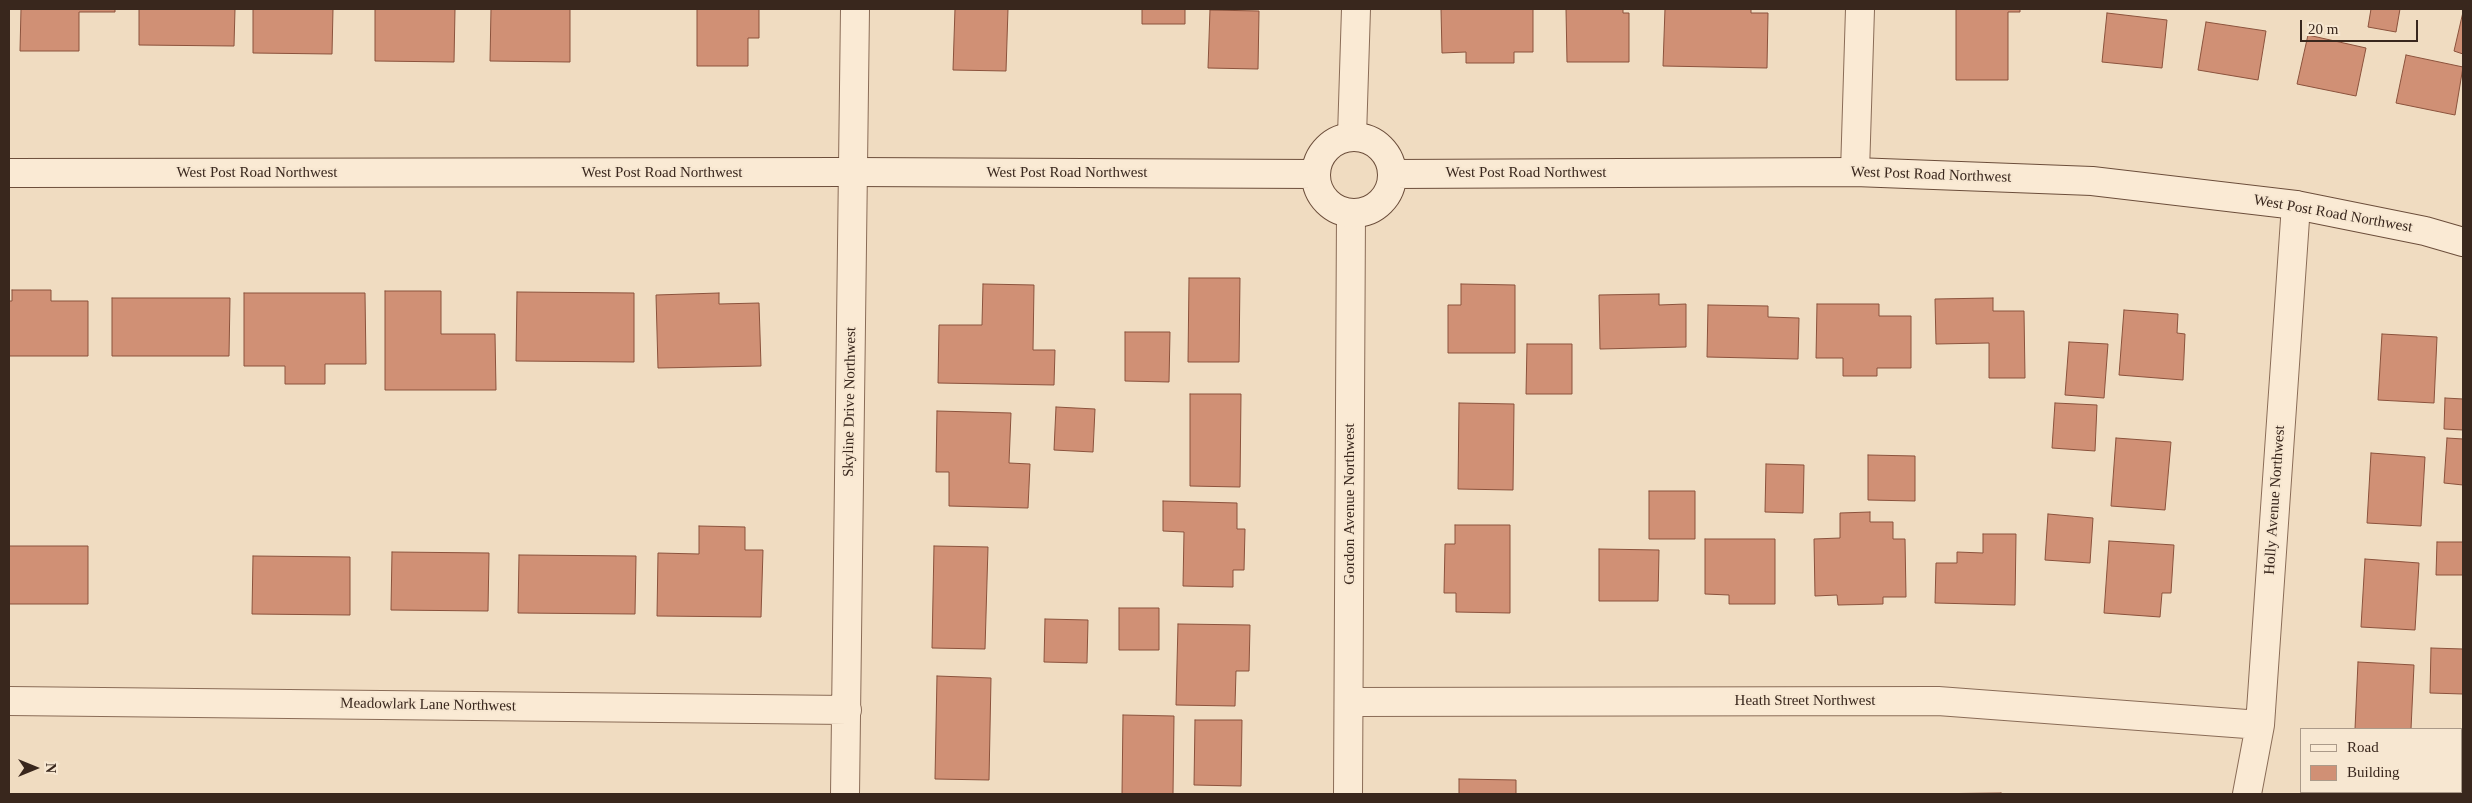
<!DOCTYPE html>
<style>
body{margin:0}
#map{position:relative;width:2472px;height:803px;overflow:hidden;background:#f0dcc1;font-family:Georgia,serif}
canvas{display:block}
.frame{position:absolute;inset:0;border:10px solid #39271d;pointer-events:none}
.legend{position:absolute;left:2300px;top:728px;width:162px;height:65px;box-sizing:border-box;background:#f7e7d1;border:1px solid #ab9a89;margin:0;padding:6px 9px;list-style:none;font-size:15px;color:#39271d}
.legend li{display:flex;align-items:center;gap:10px;height:25px}
.legend b{width:25px;border:1px solid #ab9a89}
.north{position:absolute;left:10px;top:743px;width:50px;height:50px;-webkit-text-stroke:4px #f7e7d1;paint-order:stroke;rotate:90deg;font-size:14px;font-weight:700;line-height:20px;text-align:center;color:#39271d}
.north::after{content:'';display:block;margin:auto;width:18px;height:22px;background:#39271d;clip-path:polygon(50% 0,100% 100%,50% 72%,0 100%)}
.scale{position:absolute;left:2300px;top:20px;width:118px;height:22px;box-sizing:border-box;border:2px solid #39271d;border-top:0;padding-left:6px;font-size:15px;line-height:18px;white-space:nowrap;color:#39271d;-webkit-text-stroke:4px #f7e7d1;paint-order:stroke}
</style>
<div id="map">
<canvas width="2472" height="803"></canvas>
<div class="frame"></div>
<ul class="legend">
<li><b style="height:6px;background:#faead4"></b>Road</li>
<li><b style="height:14px;background:#d09075"></b>Building</li>
</ul>
<div class="north">N</div>
<div class="scale">20 m</div>
</div>
<script>
const c = document.querySelector('canvas').getContext('2d');
c.lineJoin = 'round';
function paint(path, color) { c.fillStyle = color; c.fill(path, 'evenodd'); }
const poly = rows => new Path2D(rows.map(r => 'M' + r).join(''));
function trace(path, color, width, dash) { c.strokeStyle = color; c.lineWidth = width; c.lineCap = dash ? 'butt' : 'round'; c.setLineDash(dash || []); c.stroke(path); }
function drawText(font, color, halo, rows, align = 'center') {
  c.font = font + ' Georgia,serif'; c.lineWidth = 4; c.setLineDash([]); c.textBaseline = 'middle'; c.strokeStyle = halo; c.fillStyle = color; for (const [text, x, y, turn = 0] of rows) {
    c.save(); c.translate(x, y); c.rotate((+turn || 0) * Math.PI / 180); c.textAlign = isNaN(turn) ? turn : align; if (halo) c.strokeText(text, 0, 0); c.fillText(text, 0, 0); c.restore();
  }
}
const building = poly([
 [21,9,115,9,115,12,79,12,79,51,20,51,21,9],
 [139,9,235,9,234,46,139,45,139,9],
 [253,9,333,9,332,54,253,53,253,9],
 [375,9,455,9,454,62,375,61,375,9],
 [491,9,570,9,570,62,490,61,491,9],
 [697,9,759,9,759,38,748,38,748,66,697,66,697,9],
 [955,9,1008,9,1006,71,953,70,955,9],
 [1142,9,1185,9,1185,24,1142,24,1142,9],
 [1441,9,1533,9,1533,52,1514,52,1514,63,1466,63,1466,52,1442,53,1441,9],
 [1566,9,1623,9,1623,13,1629,13,1629,62,1567,62,1566,9],
 [1665,9,1751,9,1751,13,1768,13,1767,68,1663,66,1665,9],
 [1956,9,2020,9,2020,12,2008,12,2008,80,1956,80,1956,9],
 [2371,9,2400,9,2396,32,2368,27,2371,9],
 [1210,10,1259,11,1258,69,1208,68,1210,10],
 [2463,12,2463,54,2454,51,2463,12],
 [2107,13,2167,20,2162,68,2102,62,2107,13],
 [2206,22,2266,31,2258,80,2198,70,2206,22],
 [2308,35,2366,48,2356,96,2297,84,2308,35],
 [2406,55,2463,67,2455,115,2396,103,2406,55],
 [1189,278,1240,278,1239,362,1188,362,1189,278],
 [983,284,1034,285,1033,350,1055,350,1054,385,938,383,939,325,982,325,983,284],
 [1461,284,1515,285,1515,353,1448,353,1448,305,1461,305,1461,284],
 [12,290,51,290,51,301,88,301,88,356,9,356,9,301,12,301,12,290],
 [385,291,441,291,441,334,495,334,496,390,385,390,385,291],
 [517,292,634,293,634,362,516,361,517,292],
 [244,293,365,293,366,364,325,364,325,384,285,384,285,366,244,366,244,293],
 [719,293,719,304,759,303,761,366,658,368,656,295,719,293],
 [1659,294,1659,305,1686,304,1686,347,1600,349,1599,295,1659,294],
 [112,298,230,298,229,356,112,356,112,298],
 [1993,298,1993,311,2024,311,2025,378,1989,378,1989,343,1936,344,1935,299,1993,298],
 [1817,304,1879,304,1879,316,1911,316,1911,368,1877,368,1877,376,1843,376,1843,358,1816,358,1817,304],
 [1708,305,1768,306,1768,317,1799,318,1798,359,1707,357,1708,305],
 [2124,310,2178,314,2177,333,2185,334,2183,380,2119,375,2124,310],
 [1125,332,1170,332,1169,382,1125,381,1125,332],
 [2382,334,2437,337,2434,403,2378,400,2382,334],
 [2069,342,2108,344,2104,398,2065,395,2069,342],
 [1527,344,1572,344,1572,394,1526,394,1527,344],
 [1190,394,1241,394,1240,487,1190,486,1190,394],
 [2445,398,2463,399,2463,430,2444,429,2445,398],
 [1459,403,1514,404,1513,490,1458,489,1459,403],
 [2055,403,2097,405,2095,451,2052,448,2055,403],
 [1056,407,1095,409,1093,452,1054,450,1056,407],
 [937,411,1011,413,1009,463,1030,464,1028,508,949,506,949,472,936,472,937,411],
 [2116,438,2171,442,2165,510,2111,506,2116,438],
 [2447,438,2463,439,2463,485,2444,483,2447,438],
 [2371,453,2425,457,2421,526,2367,523,2371,453],
 [1868,455,1915,456,1915,501,1868,500,1868,455],
 [1766,464,1804,465,1803,513,1765,512,1766,464],
 [1649,491,1695,491,1695,539,1649,539,1649,491],
 [1163,501,1237,503,1237,529,1245,529,1244,570,1233,570,1233,587,1183,586,1184,532,1163,531,1163,501],
 [1870,512,1870,522,1893,522,1893,539,1905,539,1906,597,1883,597,1883,604,1838,605,1837,595,1815,596,1814,539,1840,538,1840,513,1870,512],
 [2048,514,2093,518,2090,563,2045,560,2048,514],
 [1455,525,1510,525,1510,613,1456,612,1456,593,1444,593,1445,544,1455,544,1455,525],
 [699,526,745,527,745,550,763,550,761,617,657,616,658,553,699,554,699,526],
 [1983,534,2016,534,2015,605,1935,603,1936,563,1957,563,1957,552,1983,553,1983,534],
 [1705,539,1775,539,1775,604,1729,604,1729,595,1705,594,1705,539],
 [2109,541,2174,545,2171,593,2162,593,2160,617,2104,613,2109,541],
 [2437,542,2463,542,2463,575,2436,575,2437,542],
 [9,546,88,546,88,604,9,604,9,546],
 [934,546,988,547,985,649,932,648,934,546],
 [1599,549,1659,550,1658,601,1599,601,1599,549],
 [392,552,489,553,488,611,391,610,392,552],
 [519,555,636,556,635,614,518,613,519,555],
 [253,556,350,557,350,615,252,614,253,556],
 [2365,559,2419,563,2415,630,2361,627,2365,559],
 [1119,608,1159,608,1159,650,1119,650,1119,608],
 [1045,619,1088,620,1087,663,1044,662,1045,619],
 [1178,624,1250,625,1249,671,1236,671,1235,706,1176,705,1178,624],
 [2431,648,2463,649,2463,694,2430,693,2431,648],
 [2358,662,2414,665,2411,729,2355,729,2358,662],
 [937,676,991,678,989,780,935,779,937,676],
 [1123,715,1174,716,1173,794,1122,794,1123,715],
 [1195,720,1242,720,1241,786,1194,785,1195,720],
 [1459,779,1516,780,1516,794,1459,794,1459,779],
 [2346,792,2400,792,2400,794,2346,794,2346,792],
 [2001,793,2001,794,1917,794,2001,793]
]);
paint(building, '#d09075');
trace(building, '#8b523c', 1);
const street = poly([
 [1352,136,1356,9],
 [1855,172,1860,9],
 [9,701,847,710],
 [1349,702,1938,701,2260,725],
 [845,794,855,9],
 [1348,794,1351,213],
 [2247,794,2260,725,2296,205]
]);
const secondary = poly([
 '1316 175a38 38 0 1 1 76 0a38 38 0 1 1-76 0Z',
 [9,173,852,172,1316,174],
 [1392,174,1855,172,2092,181,2296,205,2425,231,2463,242]
]);
trace(street, '#8a6c57', 30);
trace(secondary, '#6c4e3b', 30);
trace(street, '#faead4', 28);
trace(secondary, '#faead4', 28);
drawText('15px', '#39271d', '#f7e7d1', [
 ["West Post Road Northwest",257,173],
 ["West Post Road Northwest",662,173],
 ["West Post Road Northwest",1067,173],
 ["West Post Road Northwest",1526,173],
 ["West Post Road Northwest",1931,175,2],
 ["West Post Road Northwest",2333,214,10],
 ["Skyline Drive Northwest",850,402,-89],
 ["Holly Avenue Northwest",2275,500,-86],
 ["Gordon Avenue Northwest",1350,504,-90],
 ["Heath Street Northwest",1805,701],
 ["Meadowlark Lane Northwest",428,705,1]
]);
</script>
